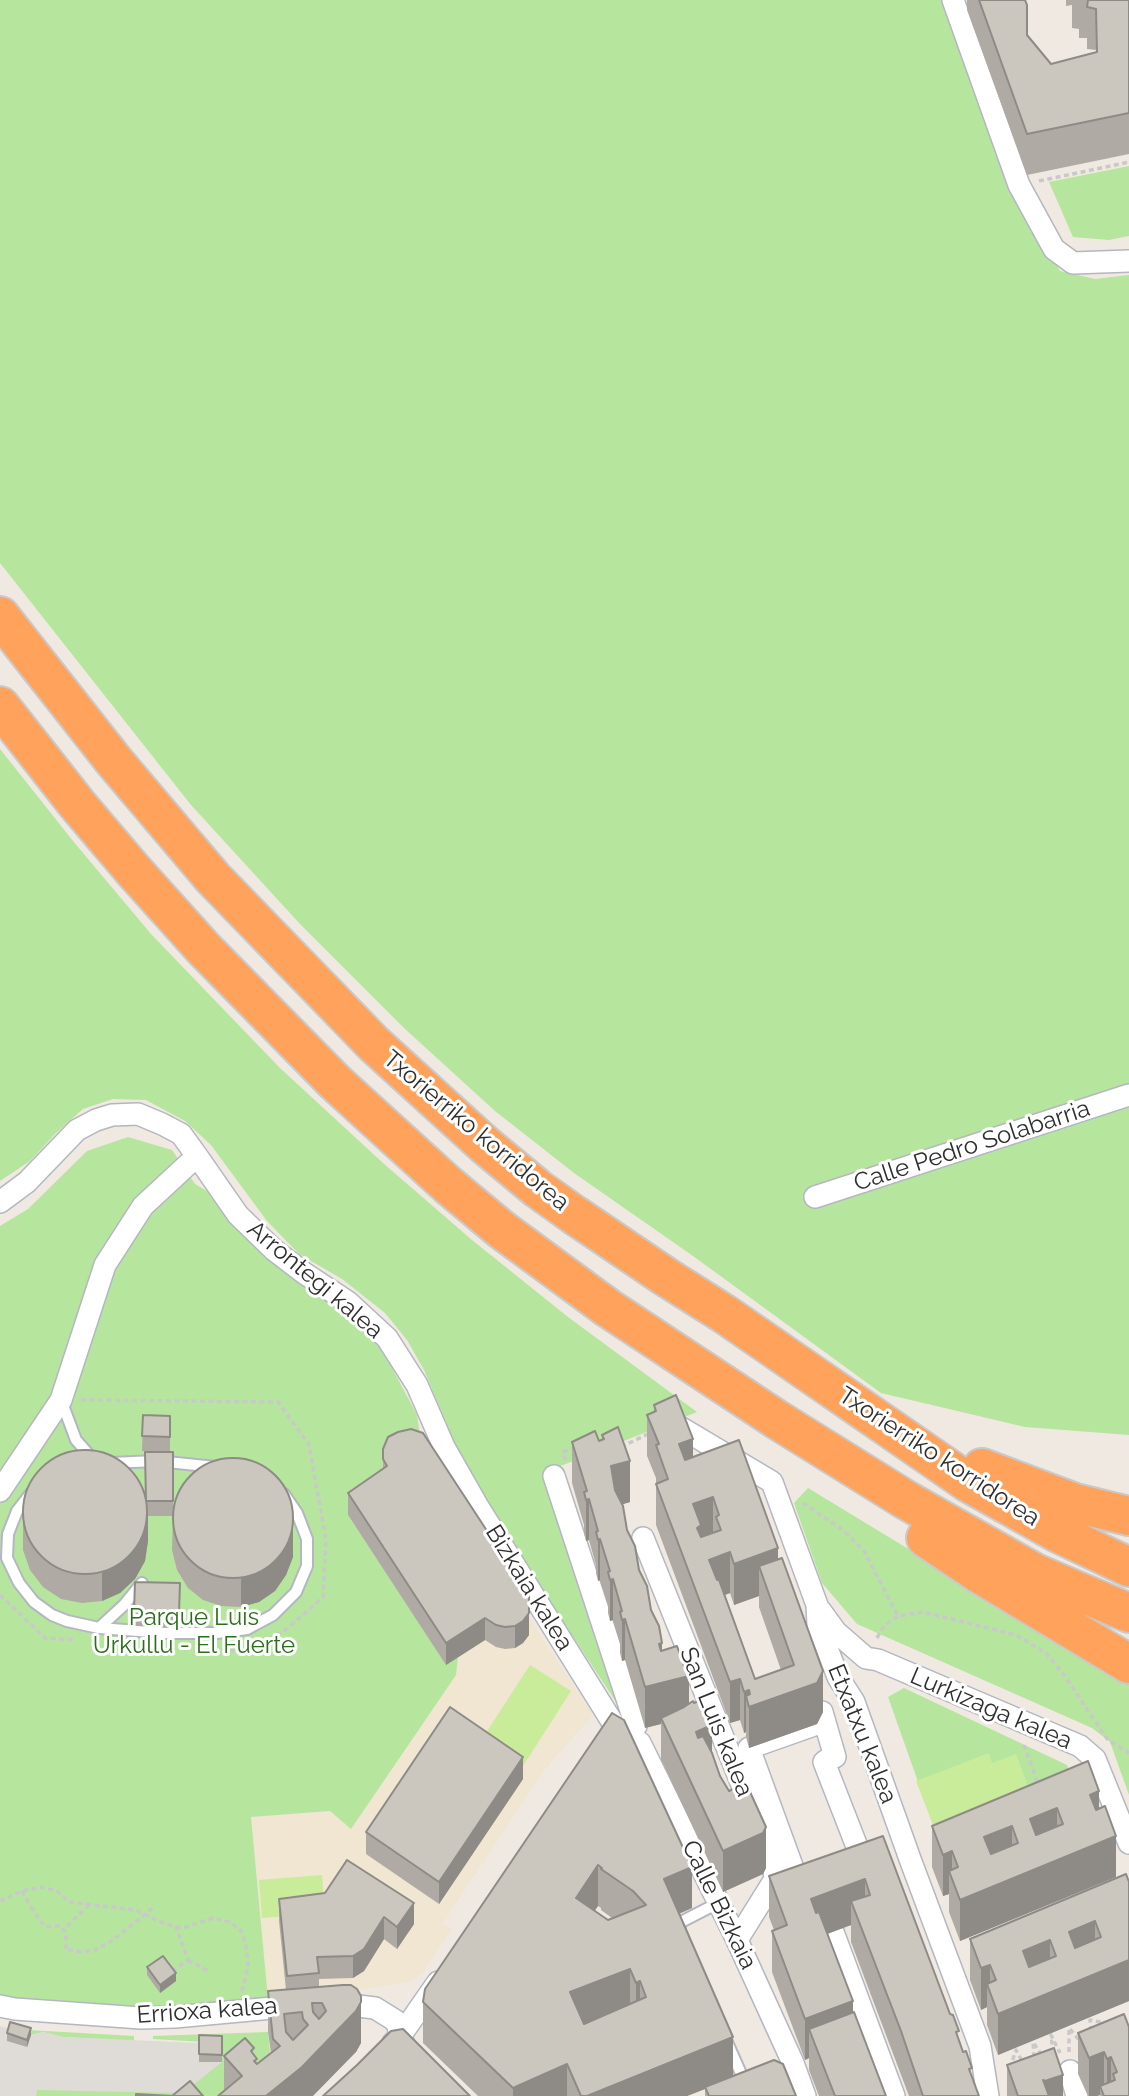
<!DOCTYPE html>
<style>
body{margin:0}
canvas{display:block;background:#efe9e1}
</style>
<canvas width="1129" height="2096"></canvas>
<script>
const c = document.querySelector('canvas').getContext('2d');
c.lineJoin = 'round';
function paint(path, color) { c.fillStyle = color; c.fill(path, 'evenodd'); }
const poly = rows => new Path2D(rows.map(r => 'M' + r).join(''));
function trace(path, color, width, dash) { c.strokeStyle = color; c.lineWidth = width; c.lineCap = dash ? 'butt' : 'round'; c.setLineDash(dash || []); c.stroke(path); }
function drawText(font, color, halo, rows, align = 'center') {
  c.font = font + ' Raleway,sans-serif'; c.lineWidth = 6; c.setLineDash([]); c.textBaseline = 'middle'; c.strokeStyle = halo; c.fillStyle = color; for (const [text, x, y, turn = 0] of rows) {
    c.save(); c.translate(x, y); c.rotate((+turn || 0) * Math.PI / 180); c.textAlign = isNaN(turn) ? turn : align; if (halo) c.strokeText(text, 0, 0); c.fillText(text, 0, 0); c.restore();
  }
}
paint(poly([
 [423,1455,593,1715,545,1769,443,1923,452,1929,423,1973,411,1981,399,1984,319,1995,268,1999,251,1817,330,1811,351,1829,458,1658,446,1665,348,1515]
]), '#f0e6d1');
paint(poly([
 [0,0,941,0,1010,188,1060,271,1095,279,1129,275,1129,1435,1025,1427,881,1393,693,1256,574,1173,495,1111,404,1028,300,924,191,805,0,563],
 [1129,166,1129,236,1109,240,1073,237,1049,182],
 [0,749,73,841,151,934,280,1068,383,1163,472,1240,568,1317,697,1412,548,1471,618,1705,491,1512,459,1453,424,1370,407,1340,385,1313,342,1279,299,1254,267,1221,211,1145,185,1121,146,1100,113,1099,83,1109,56,1133,30,1161,0,1181],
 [128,1137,172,1150,195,1184,244,1213,383,1351,417,1415,423,1455,383,1471,348,1515,446,1664,458,1657,456,1675,351,1829,330,1811,251,1817,268,1999,173,2007,73,2006,0,1995,0,1226,28,1209,87,1151],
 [808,1488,1129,1683,1129,1795,1110,1742,1092,1728,857,1624,822,1583,794,1503],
 [904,1688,1067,1765,1081,1800,938,1838,888,1697],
 [10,2029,134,2036,134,2041,63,2037,43,2032,31,2035],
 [268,2032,273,2080,268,2096,36,2096,36,2090,222,2062,222,2043,153,2039,153,2036]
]), '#b6e59e');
paint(poly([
 [530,1665,571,1691,523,1766,482,1739],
 [989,1753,992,1763,1016,1754,1034,1802,938,1838,916,1781],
 [322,1875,325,1913,262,1918,259,1880]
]), '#c9ec9a');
paint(poly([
 [0,2026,31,2035,43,2032,63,2037,199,2043,222,2062,183,2093,37,2090,36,2096,0,2096]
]), '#dfdcd8');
const lane = poly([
 [61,1400,76,1440,92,1458],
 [110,1463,157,1461,216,1467],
 [31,1493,17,1511,8,1534,7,1558,19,1583,34,1602,52,1615,67,1621,99,1628,124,1605,142,1583],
 [99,1628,164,1633,217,1633,247,1629,273,1615,296,1592,307,1566,307,1539,297,1513,284,1494],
 [681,1934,679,1929,681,1922,718,1903],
 [727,2042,746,2085]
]);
const street = poly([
 [953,0,1019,185,1054,249,1073,263,1129,261],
 [815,1197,1129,1095],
 [0,1202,27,1182,77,1130,96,1120,112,1115,138,1114,162,1124,181,1134,197,1156],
 [673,1423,772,1482,817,1605,818,1625,838,1677,854,1702,910,1859,980,2046,988,2096],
 [554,1476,636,1726],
 [0,1491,61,1400,105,1265,143,1206,197,1156,238,1215,274,1250,304,1273,348,1302,387,1338,417,1385,444,1447,477,1505,616,1728],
 [643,1538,773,1862,775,1879,737,1940],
 [820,1610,836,1632,866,1658,878,1660,1080,1746,1095,1759,1129,1843],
 [822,1712,835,1757,831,1757,824,1762,868,1875,876,1879,806,1904,749,1748,817,1724,822,1712],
 [616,1728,629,1734,640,1743,737,1940,793,2063,805,2096],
 [833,1932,894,2096],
 [333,2003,375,2008,396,2021,406,2051,411,2061,449,2096],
 [0,2006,15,2009,141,2018,175,2017,294,2006],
 [393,2043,401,2035,438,1982],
 [1070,2071,1077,2096]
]);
const highway = poly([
 [0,616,114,761,213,878,374,1044,485,1145,538,1189,573,1214,666,1277,726,1315,969,1483,1056,1532,1129,1567],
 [0,706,77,804,133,870,204,949,335,1082,448,1185,502,1230,608,1308,776,1419,906,1500,1035,1573,1129,1613],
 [982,1468,1075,1503,1129,1516],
 [926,1538,978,1573,1129,1664]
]);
trace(lane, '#b4b7c1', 14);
trace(street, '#b4b7c1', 24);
trace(highway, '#c9c9c9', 42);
trace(poly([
 [1039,181,1129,162],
 [81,1400,278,1402,309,1445,326,1540,323,1597,287,1629,248,1651,220,1650],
 [622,1444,623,1446,648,1434],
 [566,1460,563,1452,574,1448],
 [803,1503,843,1530,864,1551,898,1616],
 [0,1595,45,1638,76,1640],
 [877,1638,884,1626,898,1616,923,1612,1016,1635,1046,1653,1064,1675,1108,1740,1129,1753],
 [1024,1745,1038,1784],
 [22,1891,31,1907],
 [0,1901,22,1891,41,1887,57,1891,69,1902,136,1910,161,1922,176,1927,186,1927,213,1918,230,1922,242,1932,246,1947,248,1966,242,1991],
 [67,1926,89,1905],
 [188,1960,210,1972],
 [172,1971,188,1960,176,1927],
 [1091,2031,1090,2020,1105,2023],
 [1069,2052,1069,2028,1080,2041],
 [1053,2053,1051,2035,1060,2053],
 [1034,2057,1033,2042,1042,2056],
 [1010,2068,1016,2050,1023,2063]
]), '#c9c9c9', 3.5, [5, 3.5]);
trace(lane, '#fff', 10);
trace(street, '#fff', 21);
trace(highway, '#ffa35c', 38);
trace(poly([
 [31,1907,45,1927,60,1926,65,1932,67,1943,65,1949,82,1952,95,1950,109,1943,154,1907]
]), '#c9c9c9', 3.5, [5, 3.5]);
paint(poly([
 [967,0,1025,0,1027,35,1051,64,1096,52,1096,50,1087,49,1087,38,1079,38,1079,29,1072,28,1072,5,1066,6,1066,0,1129,0,1129,154,1027,175,967,10],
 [654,1405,693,1457,778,1559,823,1712,817,1724,749,1748,746,1737,746,1732,744,1733,740,1720,730,1723,656,1525,656,1478,647,1456,647,1415,654,1412],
 [730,1593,734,1605,759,1596,759,1607,781,1670,755,1679,725,1595],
 [143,1415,170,1416,170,1452,142,1451],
 [602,1435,630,1502,622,1504,627,1530,662,1650,689,1703,712,1752,720,1776,766,1868,763,1874,723,1892,661,1759,661,1724,645,1728,625,1660,622,1661,620,1653,620,1644,613,1620,610,1621,608,1613,608,1605,600,1580,598,1581,596,1573,596,1565,589,1540,586,1541,584,1533,584,1525,572,1483,572,1442,599,1441,602,1440],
 [383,1449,529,1635,523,1643,515,1648,505,1649,496,1647,485,1640,446,1665,348,1515,348,1493,383,1468],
 [173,1452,173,1514,293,1557,286,1575,275,1591,259,1602,241,1607,221,1606,203,1600,188,1588,177,1570,172,1550,173,1516,148,1516,148,1541,145,1561,135,1579,120,1593,102,1601,82,1603,61,1599,43,1587,30,1570,23,1550,23,1500,145,1492],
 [135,1582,180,1583,179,1627,134,1626],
 [612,1713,692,1908,679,1914,733,2076,796,2096,705,2096,705,2089,687,2096,478,2096,423,2043,423,2002],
 [598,1906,601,1908,601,1910,612,1918,608,1920,594,1910],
 [1088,1761,1116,1877,960,1941,949,1912,949,1894,943,1896,932,1867,932,1826],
 [523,1779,439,1904,366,1854,366,1832],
 [883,1836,959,2039,979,2096,909,2096,851,1942,851,1925,827,1934,853,2013,886,2096,819,2096,809,2070,809,2058,805,2060,772,1972,772,1931,774,1930,769,1917,769,1876],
 [1126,1874,1129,2001,998,2055,987,2025,987,2007,981,2010,970,1980,970,1939],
 [325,1893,414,1924,397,1949,384,1939,364,1971,353,1978,319,1979,319,1987,361,2043,356,2052,224,2091,224,2056,254,2054,257,2064,271,2053,268,2032,268,1991,286,1990,279,1921,279,1899],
 [147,1967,176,1981,160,1993,147,1975],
 [1124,2014,1129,2096,1100,2096,1100,2095,1097,2096,1088,2096,1078,2074,1078,2033],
 [7,2033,31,2035,27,2047,7,2041],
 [199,2035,222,2036,222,2062,199,2062],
 [1054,2048,1063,2096,1007,2096,1007,2065]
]), '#afaba4');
paint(poly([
 [693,1439,693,1480,679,1444],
 [630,1461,630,1502,611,1508,611,1466],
 [713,1497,713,1538,697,1569,693,1504],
 [589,1499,589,1540,586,1541,586,1500],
 [148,1512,148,1541,145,1561,135,1579,120,1593,102,1601,102,1573],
 [293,1528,293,1557,286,1575,275,1591,259,1602,241,1607,241,1579],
 [600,1539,600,1580,598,1581,598,1540],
 [778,1548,778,1589,759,1566,759,1596,734,1605,734,1564],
 [730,1552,730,1593,709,1601,709,1560],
 [613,1579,613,1620,610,1621,610,1580],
 [529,1613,529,1635,523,1643,515,1648,515,1626],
 [485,1618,485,1640,446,1665,446,1643],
 [625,1619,625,1660,622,1661,622,1620],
 [662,1643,662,1682,689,1676,689,1717,661,1718,661,1724,645,1728,645,1687,659,1644],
 [823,1671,823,1712,817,1724,749,1748,749,1707],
 [740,1679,740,1720,730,1723,730,1682],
 [749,1690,749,1705,746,1696,746,1732,744,1733,744,1692],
 [712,1725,712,1766,696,1732],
 [523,1757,523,1779,439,1904,439,1882],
 [1099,1791,1099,1832,1090,1795],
 [1057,1808,1057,1849,1030,1860,1030,1819],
 [1012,1826,1012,1867,984,1878,984,1837],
 [766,1827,766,1868,763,1874,723,1892,723,1851],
 [1116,1836,1116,1877,960,1941,960,1900],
 [952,1851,952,1879,949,1871,949,1894,943,1896,943,1855],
 [598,1865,598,1906,576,1939,576,1898],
 [692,1867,692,1908,664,1920,664,1879],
 [865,1879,865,1920,851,1901,851,1925,811,1940,811,1899],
 [414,1903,414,1924,397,1949,397,1927],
 [384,1917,384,1939,364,1971,353,1978,353,1956],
 [1095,1921,1095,1962,1069,1973,1069,1932],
 [1050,1940,1050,1981,1023,1992,1023,1951],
 [1129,1960,1129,2001,998,2055,998,2014],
 [990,1965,990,1993,987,1984,987,2007,981,2010,981,1968],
 [630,1969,630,2010,570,2033,570,1992],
 [176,1973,176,1981,160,1993,160,1985],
 [640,1981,640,2022,636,2024,636,1983],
 [361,1996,361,2043,356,2052,313,2096,266,2096],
 [853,2001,853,2042,809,2029,809,2058,805,2060,805,2019],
 [31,2028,31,2035,27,2047,27,2040],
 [733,2037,733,2078,687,2096,587,2096],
 [1104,2052,1104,2093,1100,2086,1100,2095,1097,2096,1089,2096,1089,2058],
 [1111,2057,1111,2096,1107,2096,1107,2059],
 [567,2064,567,2096,513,2096,513,2088],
 [1063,2075,1063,2096,1045,2096,1045,2081]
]), '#8e8b86');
const building = poly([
 [979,0,1025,0,1027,5,1027,35,1051,64,1097,52,1096,9,1087,7,1088,0,1129,0,1129,113,1027,134,979,0],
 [676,1395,693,1439,679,1444,685,1460,739,1440,778,1548,734,1564,730,1552,709,1560,717,1580,719,1580,755,1679,794,1665,759,1566,782,1558,823,1671,817,1683,749,1707,746,1696,750,1694,749,1690,744,1692,740,1679,730,1682,656,1484,668,1479,656,1445,659,1444,647,1415,656,1411,654,1405,676,1395],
 [713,1497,719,1515,716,1517,721,1530,701,1537,697,1528,701,1525,693,1504,713,1497],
 [143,1415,170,1416,170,1437,142,1436,143,1415],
 [618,1427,630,1461,611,1466,615,1490,623,1506,627,1530,635,1546,639,1570,647,1586,651,1610,659,1626,662,1643,659,1644,661,1651,677,1646,685,1669,687,1668,689,1676,645,1687,625,1619,622,1620,620,1612,622,1611,613,1579,610,1580,608,1572,610,1571,600,1539,598,1540,596,1532,598,1531,589,1499,586,1500,584,1492,587,1491,572,1442,595,1431,599,1441,604,1439,602,1435,618,1427],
 [411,1429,423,1433,529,1595,529,1613,523,1621,515,1626,505,1627,496,1625,485,1618,446,1643,348,1493,387,1466,383,1459,383,1449,388,1437,398,1432,411,1429],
 '23 1512a62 62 0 1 1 124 0a62 62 0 1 1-124 0Z',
 [145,1452,173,1452,173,1501,146,1501,145,1452],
 '173 1518a60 60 0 1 1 120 0a60 60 0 1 1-120 0Z',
 [135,1582,180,1583,179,1613,134,1611,135,1582],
 [701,1700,712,1725,696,1732,698,1738,703,1736,712,1753,720,1776,729,1791,746,1783,766,1827,763,1833,723,1851,661,1718,684,1707,693,1701,694,1703,701,1700],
 [450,1707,523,1757,439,1882,366,1832,450,1707],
 [612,1713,624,1720,692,1867,664,1879,733,2037,587,2096,581,2096,567,2064,513,2088,423,2002,425,1989,612,1713],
 [598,1865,602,1868,601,1869,633,1891,646,1905,608,1920,576,1898,598,1865],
 [630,1969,636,1983,640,1981,646,1997,584,2024,570,1992,630,1969],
 [1088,1761,1099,1791,1090,1795,1096,1810,1105,1806,1116,1836,960,1900,949,1871,958,1867,952,1851,943,1855,932,1826,1088,1761],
 [1057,1808,1063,1824,1036,1835,1030,1819,1057,1808],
 [1012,1826,1018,1843,991,1854,984,1837,1012,1826],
 [883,1836,950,2014,953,2015,959,2031,956,2032,963,2052,966,2051,972,2068,969,2069,979,2096,923,2096,901,2031,851,1901,870,1895,865,1879,811,1899,816,1913,819,1912,853,2001,805,2019,772,1931,787,1925,769,1876,883,1836],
 [347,1860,414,1903,397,1927,384,1917,364,1949,353,1956,317,1957,319,1973,287,1976,279,1899,325,1893,347,1860],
 [1126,1874,1129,1882,1129,1960,998,2014,987,1984,996,1980,990,1965,981,1968,970,1939,1126,1874],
 [1095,1921,1101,1937,1075,1948,1069,1932,1095,1921],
 [1050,1940,1056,1956,1029,1967,1023,1951,1050,1940],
 [163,1956,176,1973,160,1985,147,1967,163,1956],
 [343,1985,351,1985,357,1989,361,1996,361,2002,356,2011,302,2067,266,2096,218,2096,242,2076,224,2056,245,2038,254,2048,251,2051,257,2059,254,2061,257,2064,280,2046,273,2039,268,1991,343,1985],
 [312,2003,322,2003,326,2011,319,2019,313,2012,312,2003],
 [302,2012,303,2019,308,2025,293,2040,286,2032,284,2014,302,2012],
 [854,2012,886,2096,835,2096,809,2029,854,2012],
 [1124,2014,1129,2027,1129,2096,1104,2096,1100,2086,1115,2080,1113,2074,1117,2072,1111,2057,1107,2059,1104,2052,1089,2058,1078,2033,1124,2014],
 [10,2022,31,2028,27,2040,7,2033,10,2022],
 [403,2029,470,2096,323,2096,357,2065,391,2031,403,2029],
 [199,2035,222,2036,222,2055,199,2054,199,2035],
 [1054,2048,1063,2075,1045,2081,1043,2080,1049,2096,1018,2096,1007,2065,1054,2048],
 [774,2060,783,2064,796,2096,709,2096,705,2087,774,2060],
 [190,2081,203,2096,136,2096,136,2094,172,2096,190,2081]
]);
paint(building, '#cbc7bf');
trace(building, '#8e8b86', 2);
drawText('24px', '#2e2e2e', '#fff', [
 ["Txorierriko korridorea",476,1131,40],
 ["Calle Pedro Solabarria",972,1146,-18],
 ["Arrontegi kalea",315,1280,40],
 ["Txorierriko korridorea",939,1457,33],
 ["Bizkaia kalea",529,1588,58],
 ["Lurkizaga kalea",991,1709,23],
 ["San Luis kalea",716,1722,68],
 ["Etxatxu kalea",862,1734,68],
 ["Calle Bizkaia",719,1905,64],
 ["Errioxa kalea",207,2011,-4]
]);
drawText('24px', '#2c6e1b', '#fff', [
 ["Parque Luis",194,1618],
 ["Urkullu - El Fuerte",194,1646]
]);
</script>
